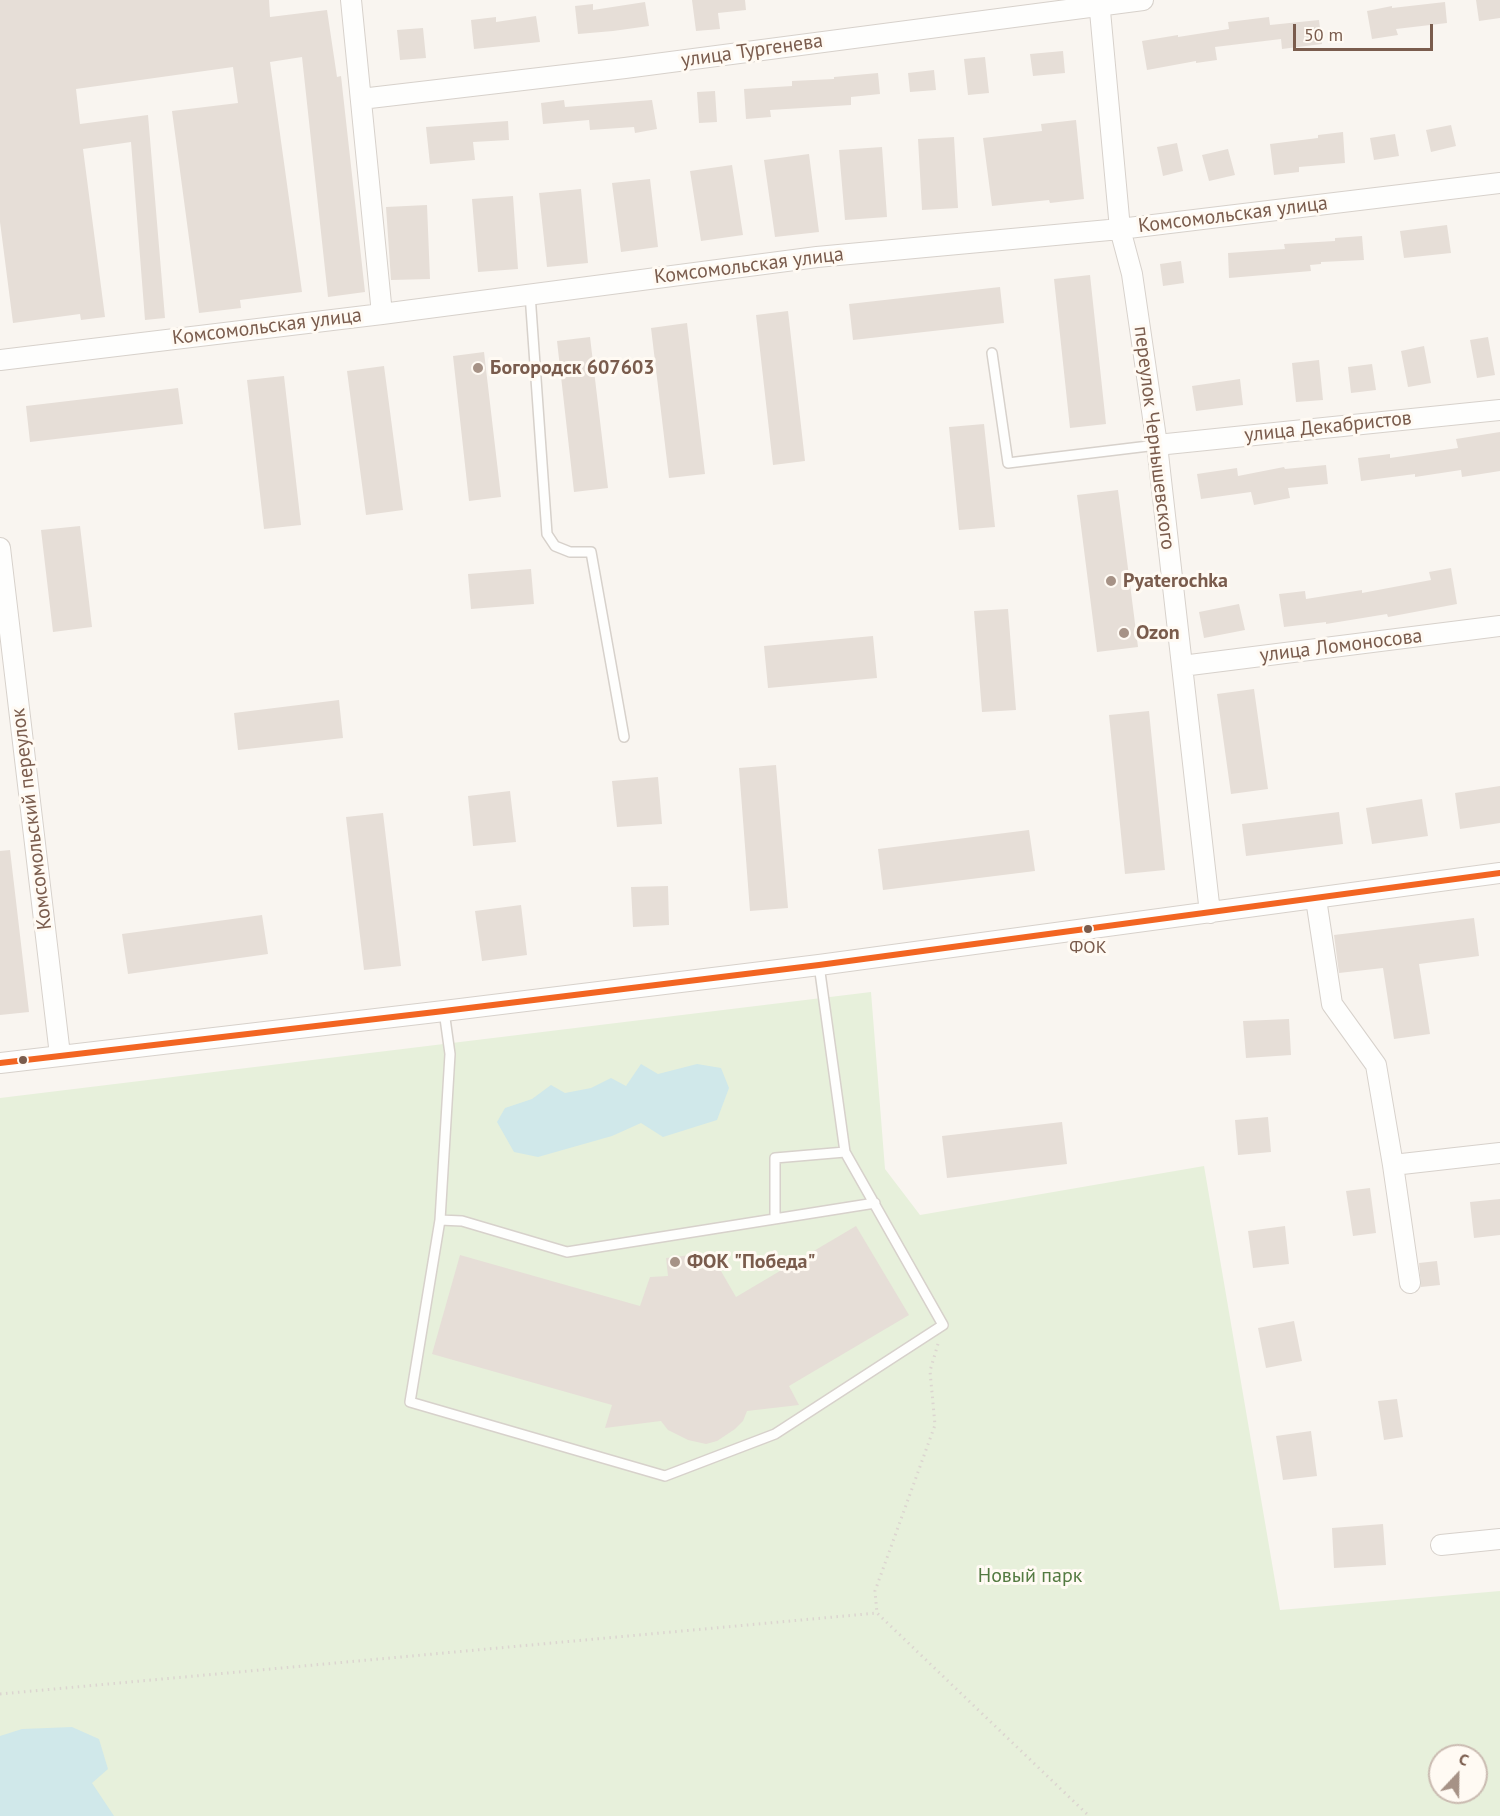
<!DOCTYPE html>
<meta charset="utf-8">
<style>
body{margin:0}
#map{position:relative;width:1500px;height:1816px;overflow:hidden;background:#f9f5f0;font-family:"PT Sans",sans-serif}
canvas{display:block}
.north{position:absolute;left:1428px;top:1744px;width:60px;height:60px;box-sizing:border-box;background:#fffaf3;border:2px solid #cabbb1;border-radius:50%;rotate:22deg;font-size:16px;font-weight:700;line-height:24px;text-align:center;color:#7a5c4d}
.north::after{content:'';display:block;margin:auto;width:21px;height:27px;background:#a69286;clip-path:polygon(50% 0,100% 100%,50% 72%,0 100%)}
.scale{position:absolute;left:1293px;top:24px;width:140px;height:27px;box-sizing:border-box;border:3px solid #7a5c4d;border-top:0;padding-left:8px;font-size:18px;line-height:21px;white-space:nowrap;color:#7a5c4d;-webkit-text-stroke:4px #fffaf3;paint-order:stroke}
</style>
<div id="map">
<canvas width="1500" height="1816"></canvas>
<div class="north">С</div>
<div class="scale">50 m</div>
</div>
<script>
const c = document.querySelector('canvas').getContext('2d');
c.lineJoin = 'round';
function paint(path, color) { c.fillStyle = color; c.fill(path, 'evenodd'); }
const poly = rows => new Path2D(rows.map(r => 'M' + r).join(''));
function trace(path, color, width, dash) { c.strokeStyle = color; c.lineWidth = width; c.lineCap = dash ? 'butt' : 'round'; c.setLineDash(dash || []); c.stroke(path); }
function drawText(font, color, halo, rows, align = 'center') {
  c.font = font + ' "PT Sans",sans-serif'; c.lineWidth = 6; c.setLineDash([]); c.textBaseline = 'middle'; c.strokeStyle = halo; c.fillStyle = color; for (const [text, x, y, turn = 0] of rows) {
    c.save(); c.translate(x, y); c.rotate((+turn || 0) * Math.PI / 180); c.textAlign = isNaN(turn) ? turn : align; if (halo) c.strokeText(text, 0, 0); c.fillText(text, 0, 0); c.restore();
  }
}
paint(poly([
 [871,992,885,1169,920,1215,1204,1166,1280,1610,1500,1591,1500,1816,0,1816,0,1098],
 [1440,1756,1476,1756,1476,1792,1440,1792]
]), '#e7f0db');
paint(poly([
 [641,1064,658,1074,697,1064,721,1068,729,1088,717,1120,663,1137,641,1123,612,1136,538,1157,514,1152,497,1122,505,1108,532,1099,551,1085,565,1093,591,1088,611,1078,626,1086],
 [72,1727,99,1739,108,1769,92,1783,114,1816,0,1816,0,1736,22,1729]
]), '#d0e8ea');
paint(poly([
 [0,0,269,0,270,17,327,10,337,77,341,76,365,292,328,297,302,57,270,62,302,292,240,300,241,308,199,313,172,111,238,103,233,67,76,89,80,124,148,115,165,318,145,320,131,142,83,149,105,317,81,320,80,314,13,323,0,222],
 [692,0,745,0,746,10,718,13,720,29,696,31],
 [1476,0,1500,0,1500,18,1479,21],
 [645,2,649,26,613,31,578,34,575,6,593,4,593,10],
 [1445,2,1447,23,1396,29,1398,35,1372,39,1367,11,1392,6,1392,8],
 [536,16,540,42,474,49,471,20,496,17,496,22],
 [1269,17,1270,25,1319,20,1322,44,1282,49,1281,39,1215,47,1217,60,1196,63,1196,61,1147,70,1142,41,1178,35,1178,37,1229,29,1228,22],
 [423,28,426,58,400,60,397,30],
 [1063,51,1065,73,1033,76,1030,54],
 [985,57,989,93,968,95,964,59],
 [934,70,936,90,910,92,908,73],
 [878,73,880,94,851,97,851,105,770,110,771,117,746,119,744,89,792,86,792,81,834,79,834,77],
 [715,91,717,122,699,123,697,92],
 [564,100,565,107,652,100,657,129,635,133,634,127,590,130,589,120,543,124,541,103],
 [1076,120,1084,199,1050,203,1049,200,992,206,983,138,1042,131,1041,124],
 [508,121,509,140,473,142,475,160,430,164,426,127],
 [1451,125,1456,146,1431,152,1426,130],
 [1343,132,1345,163,1299,167,1299,172,1274,175,1270,144,1318,138,1318,135],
 [1395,134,1399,156,1374,160,1370,138],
 [954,137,958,208,922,210,918,139],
 [1177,143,1183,171,1163,176,1157,147],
 [882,147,887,217,845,220,839,150],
 [1228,149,1235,175,1209,181,1202,155],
 [809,154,819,232,775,237,764,160],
 [732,165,743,235,701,241,690,171],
 [650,179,658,247,621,252,612,183],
 [581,189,588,263,547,267,539,193],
 [513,196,518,269,478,272,472,199],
 [427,205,430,279,391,280,386,207],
 [1447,225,1451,253,1404,258,1400,231],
 [1362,236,1364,260,1321,262,1321,264,1310,265,1311,271,1229,278,1228,253,1285,249,1284,244,1335,241,1335,238],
 [1181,261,1184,283,1163,286,1160,264],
 [1090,275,1106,424,1070,428,1054,279],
 [1000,287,1004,323,853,340,849,304],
 [788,311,805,461,773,465,756,315],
 [687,323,705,474,669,478,651,328],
 [590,337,608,488,574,492,557,341],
 [1488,337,1495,375,1477,378,1470,340],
 [1424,346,1431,383,1408,387,1401,351],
 [484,352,501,497,469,501,453,356],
 [1319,360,1323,400,1296,402,1292,363],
 [1372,364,1376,390,1351,393,1348,367],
 [384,366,403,510,366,515,347,371],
 [284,376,301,525,264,529,247,380],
 [1240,379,1243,405,1196,411,1192,386],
 [178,388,183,424,30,442,26,406],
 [984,424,995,527,959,530,949,427],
 [1500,432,1500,471,1462,477,1461,470,1415,477,1415,474,1361,481,1358,458,1390,454,1390,458,1458,448,1456,439],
 [1326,465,1328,484,1288,488,1290,498,1254,505,1251,492,1201,499,1197,474,1237,468,1238,476,1284,467,1285,469],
 [1118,490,1138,647,1097,652,1077,495],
 [80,526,92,627,53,632,41,530],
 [1451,568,1457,604,1388,617,1387,614,1326,624,1326,622,1284,627,1279,594,1305,591,1306,599,1362,590,1362,593,1431,580,1429,572],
 [531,569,534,604,471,609,468,574],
 [1239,604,1245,630,1204,638,1199,612],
 [1008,609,1016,710,982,712,974,611],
 [873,636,877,678,768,688,764,646],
 [1254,689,1268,789,1231,794,1217,694],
 [339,700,343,738,238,750,234,713],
 [1149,711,1165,870,1125,874,1109,715],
 [776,765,788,908,750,911,739,768],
 [658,777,662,824,617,827,612,781],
 [1500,786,1500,823,1460,829,1455,793],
 [510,791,516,842,473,846,468,796],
 [1422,799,1428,836,1372,844,1366,808],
 [1339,812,1343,844,1246,856,1242,824],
 [383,813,401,966,364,970,346,817],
 [1029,830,1035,871,883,890,878,849],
 [10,850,29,1012,0,1015,0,851],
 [668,886,669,925,633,927,631,887],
 [521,905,527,955,482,961,475,911],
 [262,915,268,954,128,974,122,934],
 [1474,918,1479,956,1419,964,1430,1034,1394,1039,1383,968,1339,973,1334,935],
 [1289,1019,1291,1055,1246,1058,1243,1021],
 [1268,1117,1271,1152,1238,1155,1235,1120],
 [1062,1122,1067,1164,947,1178,942,1136],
 [1370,1188,1376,1233,1353,1236,1346,1191],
 [1500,1199,1500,1235,1474,1238,1470,1202],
 [856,1226,909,1315,789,1386,799,1405,747,1411,743,1421,735,1429,717,1441,706,1444,688,1440,668,1430,661,1421,605,1428,612,1405,432,1354,460,1255,640,1306,650,1277,668,1276,666,1258,699,1254,700,1269,718,1266,736,1297],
 [1285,1226,1289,1264,1253,1268,1248,1231],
 [1437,1261,1440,1285,1421,1287,1419,1263],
 [1294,1321,1302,1361,1266,1368,1258,1328],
 [1397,1399,1403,1437,1384,1440,1378,1401],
 [1311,1431,1317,1476,1283,1480,1276,1436],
 [1383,1524,1386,1565,1334,1568,1332,1528]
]), '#e6ded7');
const service = poly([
 [530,294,547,534,555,546,570,552,591,552,624,737],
 [992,353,1008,463,1157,445],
 [444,1011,450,1054,440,1220,410,1402,665,1476,775,1434,943,1325,845,1152,819,965],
 [775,1219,775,1158,845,1152],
 [440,1220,462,1221,567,1252,875,1203]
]);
const minor = poly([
 [351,0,382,314],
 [1099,0,1120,229,1132,274,1157,445,1210,913],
 [361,99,625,68,1143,0],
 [0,360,382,314,817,257,1120,229,1500,183],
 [1157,445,1500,410],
 [0,548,60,1055],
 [1182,666,1500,626],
 [1316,899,1332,1004,1376,1065,1393,1165,1500,1153],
 [0,1063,444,1011,819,965,1500,873],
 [1393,1165,1410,1283],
 [1441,1545,1500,1539]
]);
trace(service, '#d7d1cb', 12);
trace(minor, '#d7d1cb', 22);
trace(poly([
 [938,1344,930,1371,935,1425,875,1591,877,1613,1089,1816],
 [0,1694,877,1613]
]), '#dcd5d0', 3, [1.5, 4.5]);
trace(service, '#fefefd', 9);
trace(minor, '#fefefd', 20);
trace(poly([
 [0,1063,444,1011,819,965,1500,873]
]), '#f26522', 6);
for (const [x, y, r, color] of [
 [478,368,6,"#a69286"],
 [1111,581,6,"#a69286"],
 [1124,633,6,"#a69286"],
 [1088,929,5,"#7a5c4d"],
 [23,1060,5,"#7a5c4d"],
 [675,1262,6,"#a69286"]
]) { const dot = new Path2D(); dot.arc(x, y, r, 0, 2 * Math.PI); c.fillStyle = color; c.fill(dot); trace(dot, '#fffaf3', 2); }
drawText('18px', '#7a5c4d', '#fffaf3', [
 ["ФОК",1088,948]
]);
drawText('20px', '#7a5c4d', '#fffaf3', [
 ["улица Тургенева",752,51,-8],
 ["Комсомольская улица",1233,215,-7],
 ["Комсомольская улица",749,266,-7],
 ["Комсомольская улица",267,327,-7],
 ["улица Декабристов",1328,427,-6],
 ["переулок Чернышевского",1154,438,83],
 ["улица Ломоносова",1341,646,-7],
 ["Комсомольский переулок",32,819,-97]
]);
drawText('bold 20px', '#7a5c4d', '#fffaf3', [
 ["Богородск 607603",490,368],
 ["Pyaterochka",1123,581],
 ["Ozon",1136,633],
 ["ФОК \"Победа\"",687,1262]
], 'left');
drawText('20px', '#537a41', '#fffaf3', [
 ["Новый парк",1030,1576]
]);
</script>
